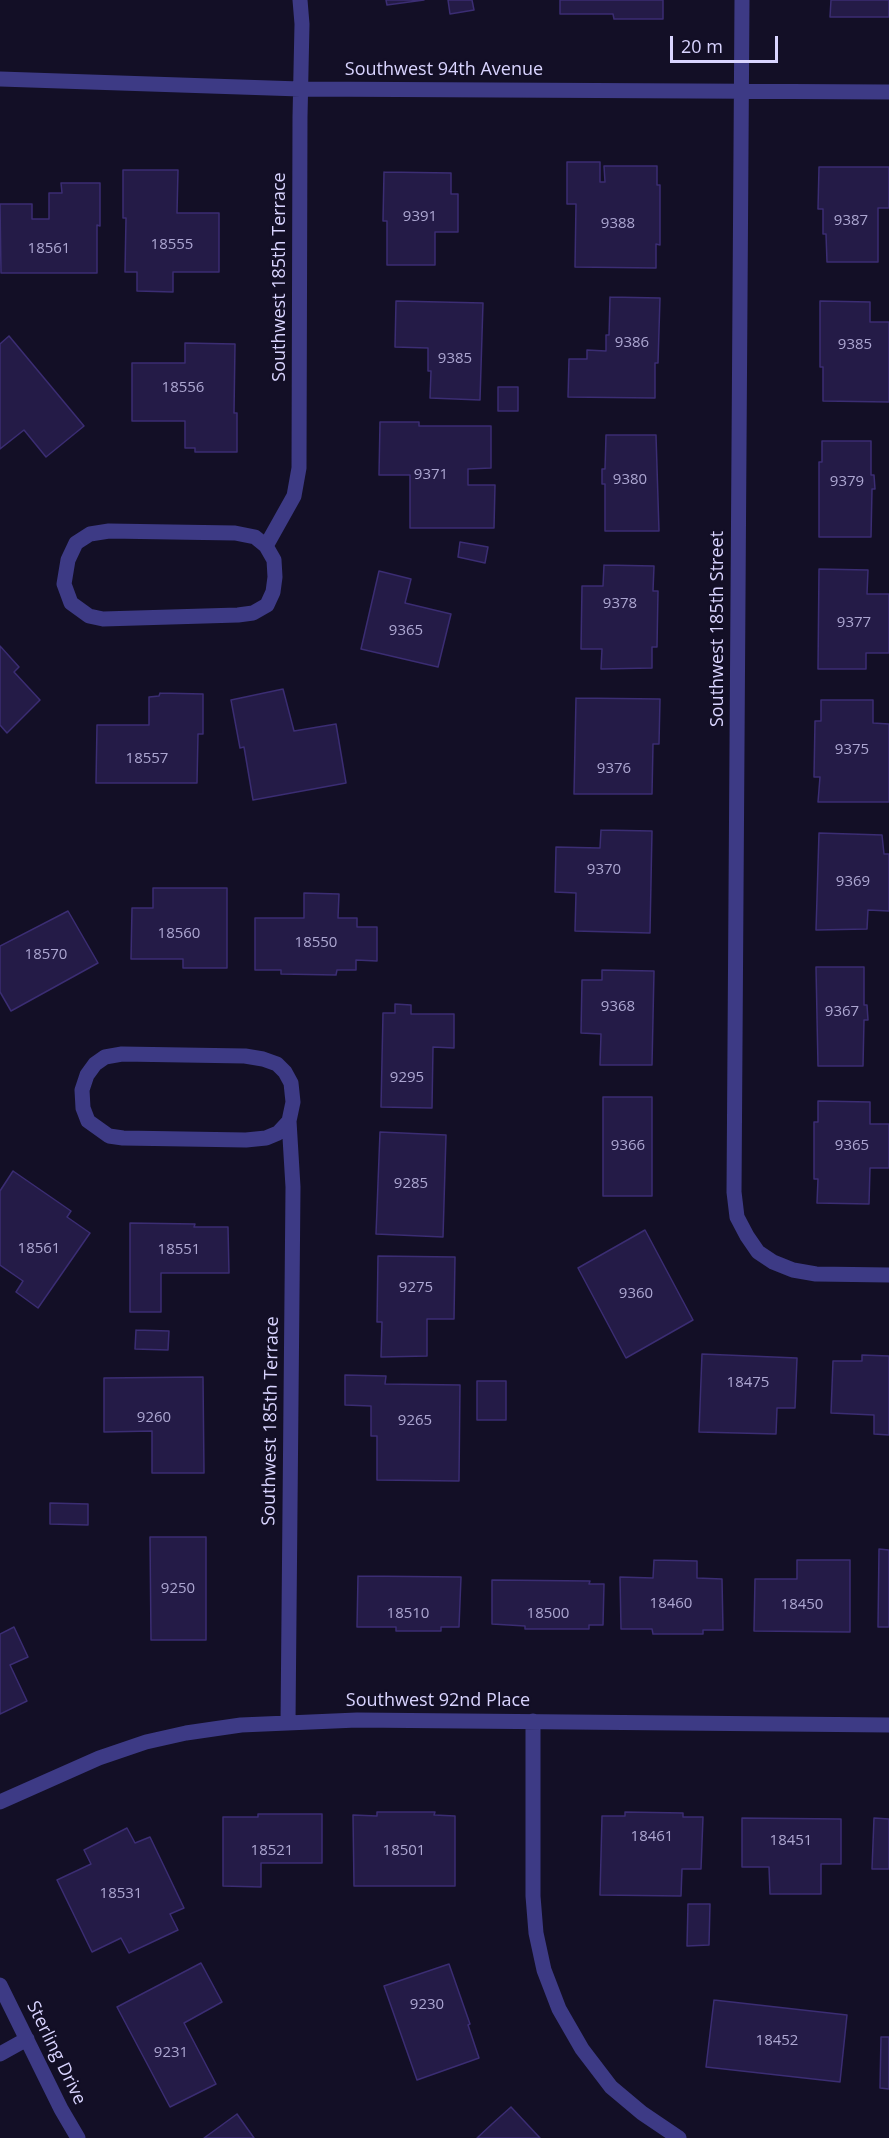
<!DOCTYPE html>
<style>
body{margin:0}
#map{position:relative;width:889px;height:2138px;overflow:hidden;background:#130f26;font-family:"Open Sans",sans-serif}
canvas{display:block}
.scale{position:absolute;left:670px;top:36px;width:108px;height:27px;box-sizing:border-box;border:3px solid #d9d4ff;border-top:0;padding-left:8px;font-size:18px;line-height:21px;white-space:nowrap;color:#d9d4ff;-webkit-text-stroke:4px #130f26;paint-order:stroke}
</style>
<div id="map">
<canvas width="889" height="2138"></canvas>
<div class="scale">20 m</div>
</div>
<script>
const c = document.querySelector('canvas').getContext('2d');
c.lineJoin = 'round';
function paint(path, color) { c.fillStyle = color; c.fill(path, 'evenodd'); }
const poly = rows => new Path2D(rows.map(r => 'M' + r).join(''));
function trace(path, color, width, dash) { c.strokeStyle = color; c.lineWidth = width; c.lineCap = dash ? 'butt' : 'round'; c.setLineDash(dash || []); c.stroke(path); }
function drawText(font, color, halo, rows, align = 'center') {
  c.font = font + ' "Open Sans",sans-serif'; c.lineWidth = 4.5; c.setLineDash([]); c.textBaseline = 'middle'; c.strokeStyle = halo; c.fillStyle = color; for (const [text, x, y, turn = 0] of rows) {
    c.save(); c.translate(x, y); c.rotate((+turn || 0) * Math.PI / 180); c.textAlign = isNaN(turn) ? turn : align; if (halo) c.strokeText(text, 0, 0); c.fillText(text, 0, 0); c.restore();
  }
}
const building = poly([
 [386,0,424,0,387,5,386,0],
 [448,0,472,0,474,10,450,14,448,0],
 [560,0,663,0,663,19,614,19,613,14,560,14,560,0],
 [831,0,889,0,889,17,830,17,831,0],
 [567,162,600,162,600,182,605,182,604,166,657,166,657,185,660,185,660,245,656,244,656,268,575,267,576,204,567,204,567,162],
 [819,167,889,167,889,208,878,208,878,262,827,262,826,234,823,234,823,209,818,209,819,167],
 [123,170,178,170,177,213,219,213,219,272,173,272,173,292,137,291,137,272,125,272,126,218,123,218,123,170],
 [384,172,451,173,451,194,458,194,458,232,435,232,435,265,387,265,387,221,383,221,384,172],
 [61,183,100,183,100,226,97,225,97,273,1,273,0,204,32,204,32,219,49,219,49,193,62,193,61,183],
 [610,297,660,298,658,363,655,363,655,398,568,397,569,359,587,359,587,350,606,351,606,335,609,335,610,297],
 [396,301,483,303,480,400,430,398,431,371,428,371,428,348,395,347,396,301],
 [820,301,870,302,870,322,889,322,889,402,823,401,823,367,820,367,820,301],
 [9,336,84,426,46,457,24,430,0,449,0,344,9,336],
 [185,343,235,344,234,413,237,413,237,452,195,452,195,448,185,448,185,421,132,421,132,363,185,363,185,343],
 [498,387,518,387,518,411,498,411,498,387],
 [380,422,419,422,419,426,491,426,491,468,468,469,468,485,495,485,494,528,410,528,410,475,379,475,380,422],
 [606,435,656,435,659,531,605,531,605,484,602,484,602,469,605,469,606,435],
 [822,441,871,441,871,475,874,475,875,489,872,489,871,537,819,537,819,462,822,462,822,441],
 [460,542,488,547,485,563,458,557,460,542],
 [604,565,654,566,653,591,658,591,657,647,652,647,652,668,601,669,602,649,581,649,582,586,603,586,604,565],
 [819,569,868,570,867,594,889,594,889,653,866,653,866,669,818,669,819,569],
 [379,571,411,579,405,603,451,614,438,667,361,649,379,571],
 [0,646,19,667,14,672,40,700,7,733,0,725,0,646],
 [283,689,294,731,336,724,346,783,253,800,244,747,240,748,231,700,283,689],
 [160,693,203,694,203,734,198,734,197,783,96,783,97,725,149,725,149,697,159,696,160,693],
 [576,698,660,699,659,744,653,744,652,794,574,794,576,698],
 [821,700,873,700,873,723,889,724,889,802,818,802,820,777,814,777,815,721,821,721,821,700],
 [601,830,652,831,650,933,575,931,576,893,555,892,556,847,600,848,601,830],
 [819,833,882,835,884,854,889,854,889,911,868,910,867,929,816,930,819,833],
 [153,888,227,888,227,968,183,968,183,959,131,959,132,908,153,908,153,888],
 [304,893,339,894,338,918,357,918,357,927,377,927,377,961,356,960,356,970,337,970,336,975,281,974,281,970,255,970,255,918,304,918,304,893],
 [68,911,98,963,11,1011,0,992,0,946,68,911],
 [816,967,864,967,864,1005,867,1005,868,1020,864,1020,863,1066,818,1066,816,967],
 [602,970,654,971,652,1065,600,1065,601,1034,581,1033,582,980,602,980,602,970],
 [395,1004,411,1005,411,1014,454,1014,454,1048,433,1047,432,1108,381,1107,383,1013,395,1013,395,1004],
 [603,1097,652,1097,652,1196,603,1196,603,1097],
 [818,1101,870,1102,870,1124,889,1124,889,1168,870,1168,869,1204,817,1203,818,1179,814,1179,814,1122,818,1122,818,1101],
 [380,1132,446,1135,443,1237,376,1234,380,1132],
 [13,1171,71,1211,67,1217,90,1233,38,1308,16,1292,23,1281,0,1265,0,1191,13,1171],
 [130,1223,195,1224,194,1227,228,1227,229,1273,161,1273,161,1312,130,1312,130,1223],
 [645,1230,693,1320,626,1358,578,1268,645,1230],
 [378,1256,455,1257,454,1319,427,1319,427,1356,381,1357,382,1322,377,1322,378,1256],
 [136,1330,169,1331,168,1350,135,1349,136,1330],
 [702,1354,797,1358,795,1408,777,1408,776,1434,699,1432,702,1354],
 [862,1355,889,1356,889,1435,874,1434,874,1415,831,1413,833,1361,862,1361,862,1355],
 [345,1375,386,1376,385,1384,460,1385,459,1481,377,1480,377,1436,371,1436,371,1406,345,1405,345,1375],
 [203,1377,204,1473,152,1473,152,1431,104,1432,104,1378,203,1377],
 [477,1381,506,1381,506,1420,477,1420,477,1381],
 [50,1503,88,1504,88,1525,50,1524,50,1503],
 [150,1537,206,1537,206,1640,151,1640,150,1537],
 [879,1549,889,1550,889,1627,878,1627,879,1549],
 [654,1560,697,1561,697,1578,722,1579,723,1630,703,1630,703,1634,653,1634,652,1629,621,1629,620,1577,653,1578,654,1560],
 [797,1560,850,1560,850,1632,754,1631,755,1579,797,1579,797,1560],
 [358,1576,461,1577,459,1627,441,1627,441,1631,396,1631,396,1627,357,1627,358,1576],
 [492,1580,590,1581,589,1584,604,1584,603,1625,589,1625,589,1629,525,1629,525,1626,492,1624,492,1580],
 [14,1627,28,1657,10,1665,27,1701,0,1714,0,1634,14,1627],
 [377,1812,435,1812,434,1815,455,1816,455,1886,354,1886,353,1815,377,1816,377,1812],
 [625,1812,683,1813,683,1817,703,1817,701,1869,682,1869,681,1896,600,1895,602,1816,625,1816,625,1812],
 [258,1814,322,1814,322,1863,261,1863,261,1887,223,1886,223,1817,258,1817,258,1814],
 [742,1818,841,1819,841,1864,821,1864,821,1894,770,1894,769,1867,742,1867,742,1818],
 [874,1818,889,1819,889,1869,872,1869,874,1818],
 [127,1828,135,1843,150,1837,184,1908,170,1914,178,1930,129,1953,121,1938,92,1952,57,1880,91,1864,84,1850,127,1828],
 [688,1904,710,1904,709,1945,687,1946,688,1904],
 [201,1963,222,2002,184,2023,216,2084,170,2107,117,2007,201,1963],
 [449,1964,470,2024,468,2025,479,2058,417,2080,384,1986,449,1964],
 [714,2000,847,2015,840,2082,706,2067,714,2000],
 [881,2037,889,2037,889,2089,880,2088,881,2037],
 [511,2107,540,2138,477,2138,492,2124,511,2107],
 [237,2114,254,2138,204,2138,237,2114]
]);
paint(building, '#241b47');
trace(building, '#3b2d73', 1.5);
trace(poly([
 [742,0,734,1192,737,1217,747,1236,758,1252,773,1262,793,1270,816,1274,889,1275],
 [0,79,300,89,889,92],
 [109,531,235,533,255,537,266,546,274,560,275,577,273,592,267,605,253,613,238,615,103,619,89,616,71,603,64,584,68,560,76,543,90,534,109,531],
 [266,546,294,496,299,468,300,117,302,24,300,0],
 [122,1054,245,1056,263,1059,277,1064,285,1072,291,1083,293,1102,289,1121,278,1133,266,1138,246,1140,123,1138,109,1136,88,1121,83,1108,82,1090,87,1075,95,1064,105,1057,122,1054],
 [533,1721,533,1896,536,1933,544,1970,559,2009,582,2049,611,2087,642,2113,679,2138],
 [288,1722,293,1187,289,1121],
 [0,1802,99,1758,146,1742,186,1733,241,1725,357,1720,889,1725],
 [0,1985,61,2109,78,2138],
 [0,2054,27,2039]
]), '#3d3a85', 15);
drawText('15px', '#aca6d1', null, [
 ["9391",420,217],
 ["9387",851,221],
 ["9388",618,224],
 ["18555",172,245],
 ["18561",49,249],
 ["9386",632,343],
 ["9385",855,345],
 ["9385",455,359],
 ["18556",183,388],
 ["9371",431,475],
 ["9380",630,480],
 ["9379",847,482],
 ["9378",620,604],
 ["9377",854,623],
 ["9365",406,631],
 ["9375",852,750],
 ["18557",147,759],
 ["9376",614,769],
 ["9370",604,870],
 ["9369",853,882],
 ["18560",179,934],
 ["18550",316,943],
 ["18570",46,955],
 ["9368",618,1007],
 ["9367",842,1012],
 ["9295",407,1078],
 ["9366",628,1146],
 ["9365",852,1146],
 ["9285",411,1184],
 ["18561",39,1249],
 ["18551",179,1250],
 ["9275",416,1288],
 ["9360",636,1294],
 ["18475",748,1383],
 ["9260",154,1418],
 ["9265",415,1421],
 ["9250",178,1589],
 ["18460",671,1604],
 ["18450",802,1605],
 ["18510",408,1614],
 ["18500",548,1614],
 ["18461",652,1837],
 ["18451",791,1841],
 ["18521",272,1851],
 ["18501",404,1851],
 ["18531",121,1894],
 ["9230",427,2005],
 ["18452",777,2041],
 ["9231",171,2053]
]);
drawText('18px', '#d9d4ff', '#130f26', [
 ["Southwest 94th Avenue",444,70],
 ["Southwest 185th Terrace",280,277,-90],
 ["Southwest 185th Street",718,629,-90],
 ["Southwest 185th Terrace",271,1421,-89],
 ["Southwest 92nd Place",438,1701],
 ["Sterling Drive",56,2053,64]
]);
</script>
